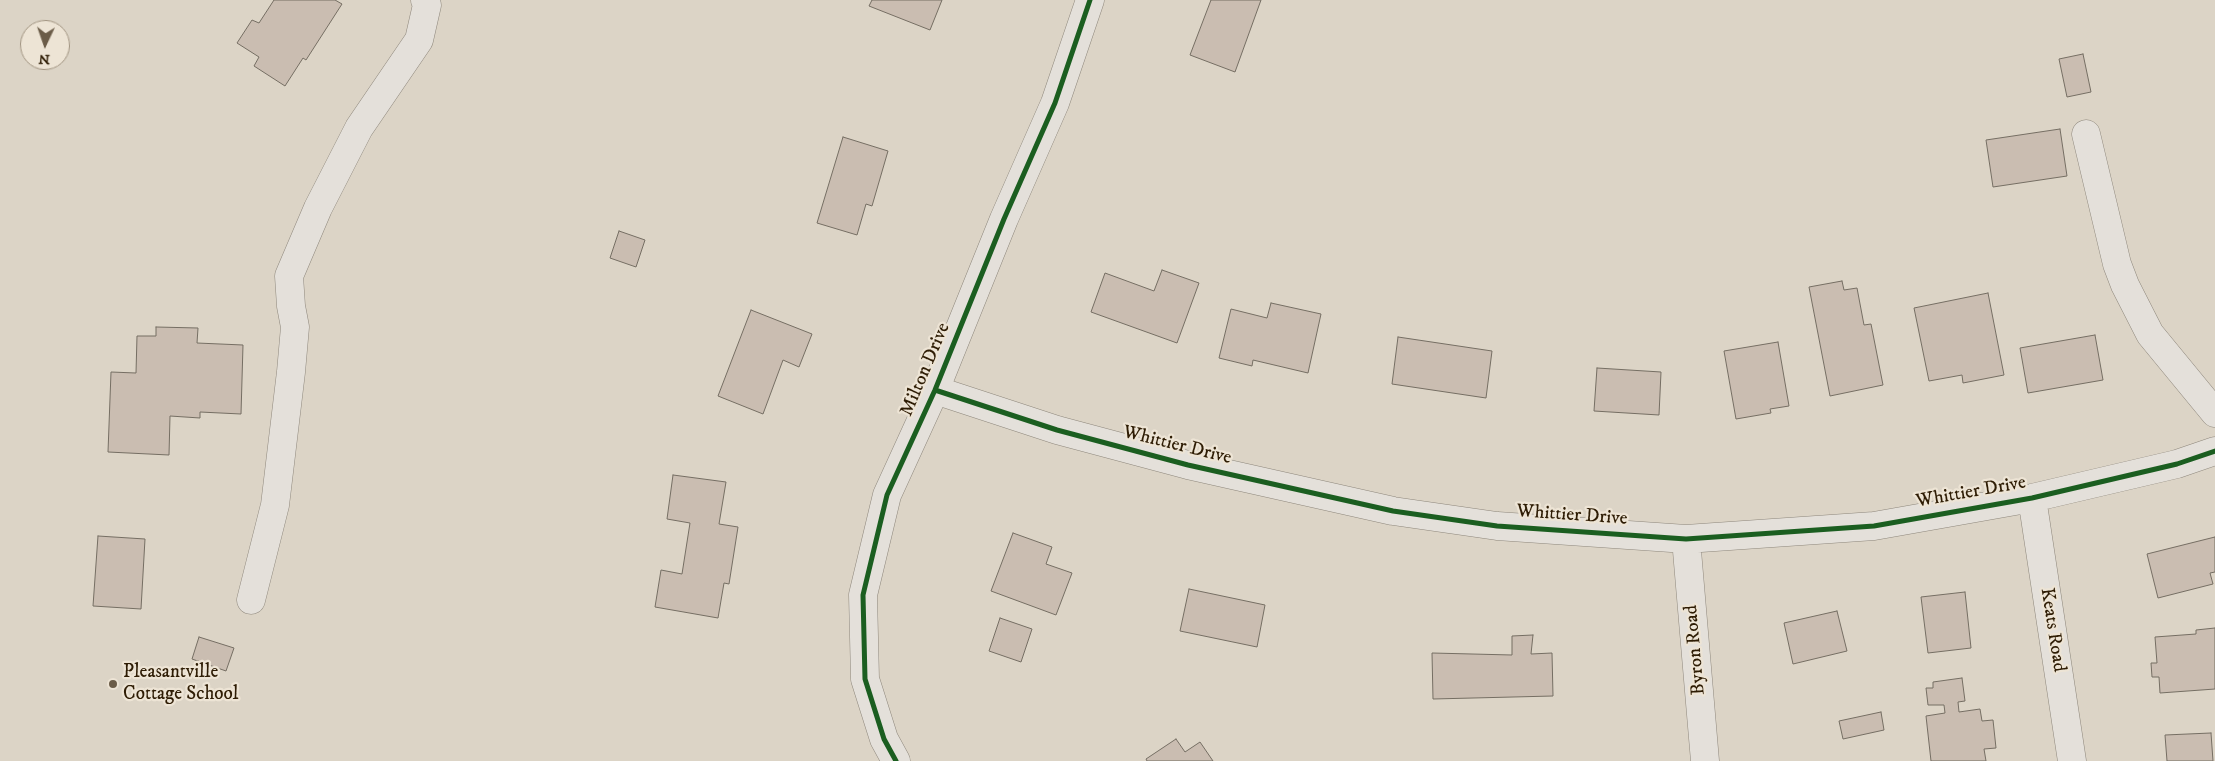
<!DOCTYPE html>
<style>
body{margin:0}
#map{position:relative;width:2215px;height:761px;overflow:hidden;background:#dcd4c6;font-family:"IM FELL DW Pica",serif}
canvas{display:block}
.north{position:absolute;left:20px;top:20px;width:50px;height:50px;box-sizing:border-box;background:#ede4d5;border:1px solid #a19481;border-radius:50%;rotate:183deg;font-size:14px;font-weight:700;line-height:20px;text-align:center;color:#2e1c04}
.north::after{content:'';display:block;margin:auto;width:18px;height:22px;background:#6b5c48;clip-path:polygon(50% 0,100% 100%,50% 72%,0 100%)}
</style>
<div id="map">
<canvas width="2215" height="761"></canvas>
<div class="north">N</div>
</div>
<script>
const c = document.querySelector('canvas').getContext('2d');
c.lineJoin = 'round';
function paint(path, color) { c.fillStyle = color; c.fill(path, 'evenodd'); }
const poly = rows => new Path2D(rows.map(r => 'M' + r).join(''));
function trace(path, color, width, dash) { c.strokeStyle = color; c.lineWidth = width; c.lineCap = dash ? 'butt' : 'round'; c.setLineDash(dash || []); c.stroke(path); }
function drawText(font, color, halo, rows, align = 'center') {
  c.font = font + ' "IM FELL DW Pica",serif'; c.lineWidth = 4.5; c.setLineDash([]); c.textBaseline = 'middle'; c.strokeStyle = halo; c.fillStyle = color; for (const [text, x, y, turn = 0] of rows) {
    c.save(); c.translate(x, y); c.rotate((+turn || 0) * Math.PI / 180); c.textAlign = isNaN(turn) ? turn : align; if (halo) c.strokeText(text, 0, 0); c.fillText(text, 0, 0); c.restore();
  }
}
const building = poly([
 [274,0,335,0,342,4,306,60,303,58,285,86,254,66,259,57,237,43,252,20,259,23,274,0],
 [872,0,942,0,930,30,869,6,872,0],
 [1211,0,1261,0,1235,72,1190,55,1211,0],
 [2083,54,2091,92,2067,97,2059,59,2083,54],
 [2060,129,2067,176,1993,187,1986,140,2060,129],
 [843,137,888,151,872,206,866,204,857,235,817,223,843,137],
 [619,231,645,240,636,267,610,258,619,231],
 [1162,270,1199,283,1177,343,1091,312,1105,273,1154,291,1162,270],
 [1842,281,1844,290,1857,288,1864,325,1871,324,1883,385,1830,396,1809,287,1842,281],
 [1988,293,2004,375,1963,383,1962,375,1929,381,1914,308,1988,293],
 [1271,303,1321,314,1308,373,1253,360,1252,366,1219,358,1231,309,1267,318,1271,303],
 [751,310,812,334,799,367,783,360,763,414,718,396,751,310],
 [156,327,198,328,197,343,243,345,241,414,200,412,200,418,170,416,169,455,108,452,111,372,136,373,137,336,156,336,156,327],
 [2095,335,2103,380,2028,393,2020,348,2095,335],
 [1398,337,1492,351,1486,398,1392,384,1398,337],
 [1778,342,1789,406,1770,409,1771,413,1736,419,1724,351,1778,342],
 [1597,368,1661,372,1659,415,1594,411,1597,368],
 [673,475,726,482,719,524,738,527,729,584,724,583,718,618,655,607,661,570,682,574,690,523,667,519,673,475],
 [1013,533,1052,547,1046,564,1072,573,1056,615,991,591,1013,533],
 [98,536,145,539,141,609,93,606,98,536],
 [2215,537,2215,572,2210,573,2213,584,2158,598,2147,554,2215,537],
 [1189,589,1265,605,1257,647,1180,631,1189,589],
 [1965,592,1971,648,1928,653,1921,597,1965,592],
 [1837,611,1847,651,1793,664,1784,623,1837,611],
 [1000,618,1032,629,1021,662,989,651,1000,618],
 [2215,628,2215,689,2160,693,2159,677,2152,677,2151,663,2157,663,2155,637,2196,634,2196,630,2215,628],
 [1533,635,1531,654,1552,653,1553,696,1433,699,1432,653,1512,655,1512,636,1533,635],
 [199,637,234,648,226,671,192,659,199,637],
 [1962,678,1965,701,1958,702,1959,712,1980,709,1982,721,1993,720,1996,748,1984,749,1986,761,1931,761,1926,716,1945,713,1944,705,1928,705,1926,688,1933,688,1933,682,1962,678],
 [1881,712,1884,730,1843,739,1839,721,1881,712],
 [2211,733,2213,761,2167,761,2165,735,2211,733],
 [1176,739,1185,752,1200,742,1213,761,1147,761,1146,759,1176,739]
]);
paint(building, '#cabdb1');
trace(building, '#756e63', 1);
const minor = poly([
 [2086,134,2117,264,2125,285,2150,334,2215,413],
 [935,390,1057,430,1188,465,1393,511,1497,526,1686,539,1874,526,2032,498,2177,464,2215,451],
 [2032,498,2072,761],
 [1686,539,1705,761],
 [251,600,275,505,291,372,295,327,291,306,289,276,318,208,359,128,419,40,427,5,425,0],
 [896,761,884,739,865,679,863,595,887,495,935,390,1004,219,1055,103,1090,0]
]);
trace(minor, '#8e877c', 29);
trace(minor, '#e4e0da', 28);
trace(poly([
 [935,390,1057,430,1188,465,1393,511,1497,526,1686,539,1874,526,2032,498,2177,464,2215,451],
 [896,761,884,739,865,679,863,595,887,495,935,390,1004,219,1055,103,1090,0]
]), '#1b5e20', 5);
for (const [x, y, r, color] of [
 [113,684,5,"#6b5c48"]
]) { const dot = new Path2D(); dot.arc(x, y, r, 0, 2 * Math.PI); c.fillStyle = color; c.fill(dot); trace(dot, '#ede4d5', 2); }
drawText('19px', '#2e1c04', '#ede4d5', [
 ["Milton Drive",926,370,-67],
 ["Whittier Drive",1177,446,14],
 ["Whittier Drive",1971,493,-10],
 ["Whittier Drive",1572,516,4],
 ["Keats Road",2052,630,81],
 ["Byron Road",1696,650,-95]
]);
drawText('19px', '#2e1c04', '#ede4d5', [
 ["Pleasantville",123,673],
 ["Cottage School",123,695]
], 'left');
</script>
